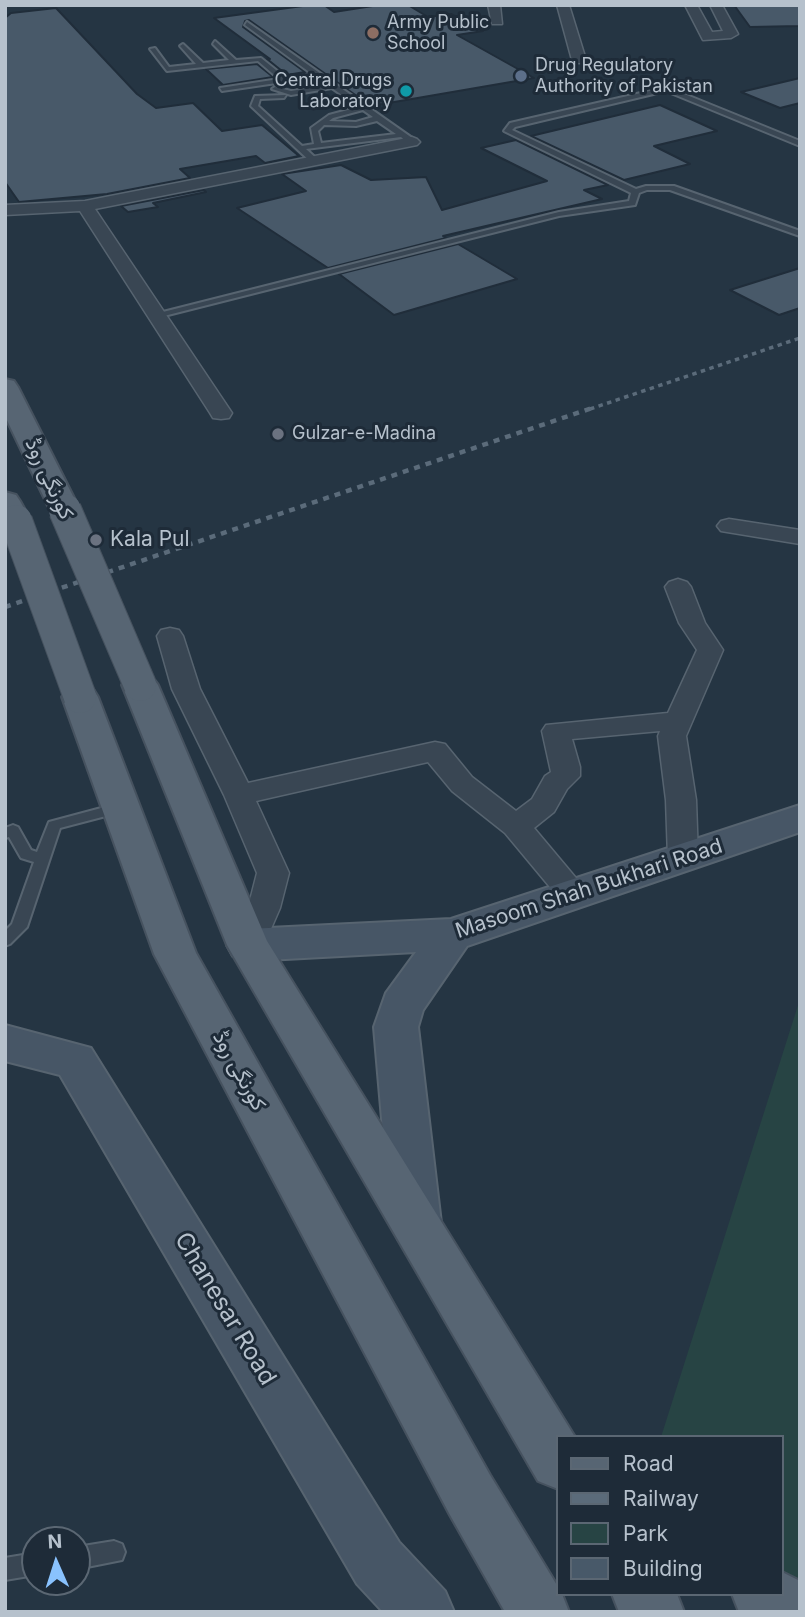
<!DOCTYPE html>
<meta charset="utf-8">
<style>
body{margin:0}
#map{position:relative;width:805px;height:1617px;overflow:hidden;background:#253543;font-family:Inter,sans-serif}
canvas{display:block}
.frame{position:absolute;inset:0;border:7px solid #b6c1cc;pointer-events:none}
.legend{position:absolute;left:556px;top:1435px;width:228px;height:161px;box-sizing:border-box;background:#1e2b38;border:2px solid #5b6773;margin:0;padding:9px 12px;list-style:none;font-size:21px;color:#b6c1cc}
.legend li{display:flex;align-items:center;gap:14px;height:35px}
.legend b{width:35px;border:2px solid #5b6773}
.north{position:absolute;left:21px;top:1526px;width:70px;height:70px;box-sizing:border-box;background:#1e2b38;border:2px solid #5b6773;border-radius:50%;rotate:357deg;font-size:19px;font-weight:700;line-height:28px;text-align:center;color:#b6c1cc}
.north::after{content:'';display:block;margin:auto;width:24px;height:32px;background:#89c2fe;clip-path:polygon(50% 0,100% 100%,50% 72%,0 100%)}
</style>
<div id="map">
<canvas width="805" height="1617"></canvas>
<div class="frame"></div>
<ul class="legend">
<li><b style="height:9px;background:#576573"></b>Road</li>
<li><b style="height:9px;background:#5b6b7a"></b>Railway</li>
<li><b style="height:19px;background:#274444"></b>Park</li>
<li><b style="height:19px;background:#485969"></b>Building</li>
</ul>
<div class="north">N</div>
</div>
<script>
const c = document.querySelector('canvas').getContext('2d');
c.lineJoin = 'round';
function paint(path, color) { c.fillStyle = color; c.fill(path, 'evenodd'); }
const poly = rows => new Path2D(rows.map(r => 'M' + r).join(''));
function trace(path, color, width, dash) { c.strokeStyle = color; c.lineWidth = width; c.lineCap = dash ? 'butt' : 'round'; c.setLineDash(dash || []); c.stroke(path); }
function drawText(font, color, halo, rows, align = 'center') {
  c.font = font + ' Inter,Vazirmatn,sans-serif'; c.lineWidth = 6; c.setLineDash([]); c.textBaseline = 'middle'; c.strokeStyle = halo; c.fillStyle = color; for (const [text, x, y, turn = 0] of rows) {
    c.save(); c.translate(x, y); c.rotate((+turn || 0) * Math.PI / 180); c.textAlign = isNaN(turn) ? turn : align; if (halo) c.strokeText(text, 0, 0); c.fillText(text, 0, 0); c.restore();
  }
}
paint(poly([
 [800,999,800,1612,782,1594,782,1437,661,1437]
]), '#274444');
const building = poly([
 [310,5,324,5,334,12,379,5,408,5,428,17,451,14,483,31,457,35,534,78,371,106,249,20,245,21,243,27,305,72,287,75,267,59,270,59,214,18,310,5],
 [734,5,800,5,800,26,750,27,734,5],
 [56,8,137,94,156,108,193,103,222,131,262,125,299,156,265,163,256,156,180,169,190,178,107,194,19,202,5,182,5,18,11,13,56,8],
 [257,64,273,77,223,85,206,69,257,64],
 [800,78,800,103,780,108,741,92,800,78],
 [660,105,717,131,654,146,690,164,624,180,531,136,660,105],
 [516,140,608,185,584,190,602,199,443,236,446,238,328,268,237,208,306,191,282,174,341,165,371,180,426,177,442,210,547,181,481,148,516,140],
 [204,190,206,192,153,203,158,207,128,212,121,206,204,190],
 [458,244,517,279,394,315,339,274,458,244],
 [800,268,800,308,779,315,730,290,800,268]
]);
paint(building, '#485969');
trace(building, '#202d3a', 2);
const lane = poly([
 [247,22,415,140,415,144,409,144,401,137,306,149,319,161,312,163,251,106,255,96,286,95,284,98,260,99,258,106,302,146,314,144,311,128,329,115,359,107,332,88,291,95,272,89,275,87,291,91,328,85,317,77,222,91,220,88,279,79,258,61,167,71,150,49,155,48,169,67,196,64,180,46,183,44,203,63,229,60,213,44,215,41,236,60,261,58,286,78,312,74,245,25,247,22],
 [363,110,373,117,356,122,329,121,333,118,363,110],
 [377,121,396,134,321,143,318,131,324,125,356,126,377,121],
 [667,87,800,141,800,146,666,91,515,127,512,130,636,189,646,186,674,186,800,231,800,236,670,190,647,190,639,193,635,205,559,216,156,318,151,315,559,212,629,201,631,193,627,191,504,131,510,123,667,87],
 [120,803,125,805,127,808,125,811,60,828,27,927,10,944,5,946,5,931,12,924,34,862,21,858,9,837,5,838,5,828,13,825,18,827,31,850,37,852,49,822,120,803],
 [114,1541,122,1544,125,1552,122,1560,77,1569,77,1547,114,1541],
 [35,1553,35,1575,5,1580,5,1558,35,1553]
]);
const street = poly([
 [488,5,500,5,502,24,492,24,488,5],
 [557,5,569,5,586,60,584,63,574,63,572,60,557,5],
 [685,5,697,5,712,32,723,31,710,5,722,5,738,34,731,38,703,40,685,5],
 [412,137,417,139,420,142,417,145,95,209,232,413,229,418,221,419,213,418,210,413,80,211,5,215,5,205,85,201,412,137],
 [729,519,800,530,800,544,721,531,717,526,721,521,729,519],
 [678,579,687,582,691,587,705,623,723,650,686,736,696,800,698,858,694,866,683,869,672,866,668,858,666,800,658,736,660,731,572,739,580,767,580,776,567,789,554,812,534,828,591,896,586,904,575,907,564,904,505,833,452,791,428,762,256,801,289,873,280,908,260,954,248,957,236,954,232,945,248,908,257,873,224,795,172,689,157,636,161,630,170,628,179,630,183,636,200,689,248,783,435,742,445,744,472,777,516,811,532,799,545,776,551,772,542,731,546,725,668,713,697,650,679,623,665,587,669,582,678,579]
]);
const secondary = poly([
 [800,805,800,832,467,946,423,1010,418,1027,441,1223,434,1239,416,1245,398,1239,391,1223,374,1027,386,993,416,952,248,961,233,956,227,945,233,934,248,929,451,919,800,805],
 [5,1025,91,1048,399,1542,445,1591,454,1612,383,1612,357,1584,60,1075,5,1061,5,1025]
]);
const primary = poly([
 [5,379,14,381,18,387,80,510,76,516,65,519,54,516,50,510,5,416,5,379],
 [5,492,16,495,20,501,31,521,27,527,16,530,5,527,5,492],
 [140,674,152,677,158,685,267,941,575,1437,558,1437,558,1489,538,1481,227,945,122,685,128,677,140,674],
 [80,686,93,689,98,697,196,953,490,1475,558,1587,558,1594,562,1594,569,1612,505,1612,450,1515,154,954,62,697,67,689,80,686],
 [782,1572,800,1581,800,1612,739,1612,732,1594,782,1594,782,1572],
 [612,1594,677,1594,684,1612,619,1612,612,1594]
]);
trace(lane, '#576470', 4);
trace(street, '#576470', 3);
trace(secondary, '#576470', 4);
trace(primary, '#46525f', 4);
paint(lane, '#394653');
paint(street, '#394653');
paint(secondary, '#475666');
paint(primary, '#576573');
trace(poly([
 [590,409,800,338]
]), '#5b6b7a', 3.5, [4.5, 4.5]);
trace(poly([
 [5,607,595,407]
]), '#5b6b7a', 4.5, [6, 6]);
const primaryBridge = poly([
 [65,510,140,685],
 [16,521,80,697]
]);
trace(primaryBridge, '#46525f', 34, []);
trace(primaryBridge, '#576573', 32);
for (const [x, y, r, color] of [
 [373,33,7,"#8d6e63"],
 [521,76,7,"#5c6f8a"],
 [406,91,7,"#0f9aa8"],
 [278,434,7,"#6b7280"],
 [96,540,7,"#6b7280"]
]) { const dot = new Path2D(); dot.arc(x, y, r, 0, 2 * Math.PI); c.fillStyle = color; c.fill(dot); trace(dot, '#1e2b38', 2.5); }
drawText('18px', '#b6c1cc', '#1e2b38', [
 ["Army Public",387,23],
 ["School",387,44],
 ["Drug Regulatory",535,66],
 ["Authority of Pakistan",535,87],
 ["Central Drugs",392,81,"right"],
 ["Laboratory",392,102,"right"],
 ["Gulzar-e-Madina",292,434]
], 'left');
drawText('21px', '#b6c1cc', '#1e2b38', [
 ["کورنگی روڈ",49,479,65],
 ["Masoom Shah Bukhari Road",589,889,-18],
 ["کورنگی روڈ",239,1071,61]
]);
drawText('21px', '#b6c1cc', '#1e2b38', [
 ["Kala Pul",110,540]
], 'left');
drawText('24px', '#b6c1cc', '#1e2b38', [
 ["Chanesar Road",225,1309,59]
]);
</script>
